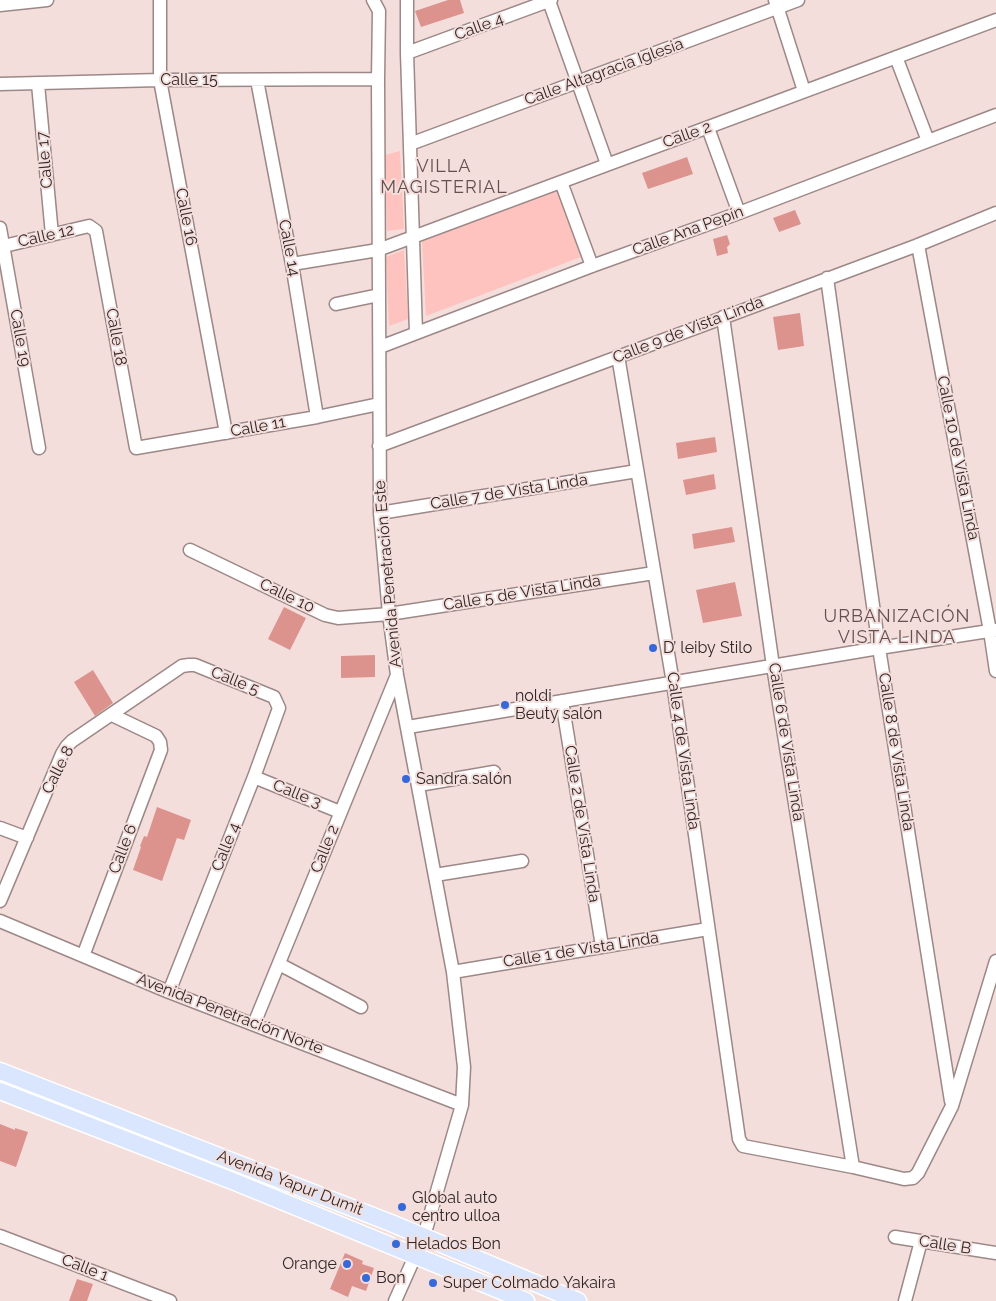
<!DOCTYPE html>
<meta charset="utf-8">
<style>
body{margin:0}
canvas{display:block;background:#f4dedc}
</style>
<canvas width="996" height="1301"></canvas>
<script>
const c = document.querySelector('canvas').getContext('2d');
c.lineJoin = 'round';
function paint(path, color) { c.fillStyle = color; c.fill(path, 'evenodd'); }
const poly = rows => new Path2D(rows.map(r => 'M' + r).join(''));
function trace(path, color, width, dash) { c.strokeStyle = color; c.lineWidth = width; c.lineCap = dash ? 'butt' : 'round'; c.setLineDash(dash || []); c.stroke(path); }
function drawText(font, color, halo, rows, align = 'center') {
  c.font = font + ' Raleway,sans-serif'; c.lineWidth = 4; c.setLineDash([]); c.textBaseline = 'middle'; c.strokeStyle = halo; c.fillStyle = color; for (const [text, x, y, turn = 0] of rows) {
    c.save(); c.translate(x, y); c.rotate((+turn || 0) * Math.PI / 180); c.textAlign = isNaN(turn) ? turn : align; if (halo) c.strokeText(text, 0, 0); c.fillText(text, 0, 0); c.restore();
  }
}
paint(poly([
 [400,151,404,229,387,231,385,155],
 [558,191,581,257,426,316,422,241],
 [404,250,408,319,389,326,386,257]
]), '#fec3be');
paint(poly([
 [448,0,460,0,464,13,421,27,415,11],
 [687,157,693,174,648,189,642,173],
 [795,210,801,224,779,232,773,218],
 [727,235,730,244,727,247,728,253,717,256,713,239],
 [800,313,804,346,778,350,773,317],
 [715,437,717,452,678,459,676,443],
 [714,474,716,489,686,495,683,480],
 [732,527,735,542,694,549,692,534],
 [735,582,742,616,703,623,696,590],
 [284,607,306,618,290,650,268,639],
 [375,655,375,677,341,678,341,656],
 [93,670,113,703,95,716,74,682],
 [157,807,191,820,184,840,177,838,162,881,133,870,141,847,140,846,144,836,147,837],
 [0,1124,15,1130,15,1128,28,1132,16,1167,0,1161],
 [345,1253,363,1261,362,1264,374,1268,366,1291,352,1286,348,1297,330,1289],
 [77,1279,93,1284,87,1301,69,1301]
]), '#dc938e');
const minor = poly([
 [160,0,160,80,226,433],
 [373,0,379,11,378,79,380,513,389,614,397,675,453,972,464,1067,462,1105,424,1236,395,1301],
 [407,0,407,53,416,333],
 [775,0,804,91],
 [549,1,607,164],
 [0,5,47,0],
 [407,53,551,0],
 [896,57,928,141],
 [257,80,292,264,317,417],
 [0,84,160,80,378,79],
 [38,84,52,235],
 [708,128,739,213],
 [410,144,798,0],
 [561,182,592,266],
 [0,228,39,448],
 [918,245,990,631,996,671],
 [0,247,89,226,96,231,136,448,317,417,379,404],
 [292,264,378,250,996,20],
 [827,278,879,648,951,1101],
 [336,304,379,295],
 [723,317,773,666,853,1167],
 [380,347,592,266,739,213,996,115],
 [618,356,673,683,739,1139,743,1146,853,1167,904,1179,913,1178,918,1173,952,1106,996,961],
 [379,446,918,245,996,213],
 [380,513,637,471],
 [190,550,325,615,338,618,389,614,654,573],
 [562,701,602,946],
 [408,727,879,648,996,630],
 [254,777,340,812],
 [419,785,494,772],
 [0,828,27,838],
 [435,875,522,861],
 [0,901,62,754,67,746,72,741,182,666,189,665,195,665,274,697,279,708,254,777,169,992],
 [0,921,169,992,462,1105],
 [83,956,161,750,160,742,156,736,112,715],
 [279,964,361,1007],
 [453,972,708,929],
 [254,1024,397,675],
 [0,1236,170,1301],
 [895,1237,996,1253],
 [905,1301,921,1241]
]);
const major = poly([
 [0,1071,391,1223,578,1301],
 [0,1091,235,1182,526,1301]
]);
trace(minor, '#9c8887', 15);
trace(major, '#fff', 19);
trace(minor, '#fff', 12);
trace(major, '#d9e6fe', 16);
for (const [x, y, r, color] of [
 [653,648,5,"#3768d8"],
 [505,705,5,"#3768d8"],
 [406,779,5,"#3768d8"],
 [402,1207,5,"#3768d8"],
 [396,1244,5,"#3768d8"],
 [347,1264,5,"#3768d8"],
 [366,1278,5,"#3768d8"],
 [433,1283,5,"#3768d8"]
]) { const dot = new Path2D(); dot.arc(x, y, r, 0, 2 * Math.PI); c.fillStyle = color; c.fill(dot); trace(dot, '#f4dedc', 2); }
drawText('16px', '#2f2727', '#f4dedc', [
 ["Calle 4",479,27,-20],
 ["Calle Altagracia Iglesia",604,72,-20],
 ["Calle 15",189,80],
 ["Calle 2",687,135,-20],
 ["Calle 17",45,160,-95],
 ["Calle 16",186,217,79],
 ["Calle Ana Pepín",688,231,-20],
 ["Calle 12",46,236,-13],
 ["Calle 14",289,248,79],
 ["Calle 9 de Vista Linda",688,330,-21],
 ["Calle 18",116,337,80],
 ["Calle 19",20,338,80],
 ["Calle 11",258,427,-10],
 ["Calle 10 de Vista Linda",958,458,79],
 ["Calle 7 de Vista Linda",509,492,-9],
 ["Avenida Penetración Este",388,574,-95],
 ["Calle 5 de Vista Linda",522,593,-9],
 ["Calle 10",287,596,26],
 ["Calle 5",235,681,22],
 ["Calle 6 de Vista Linda",786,742,81],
 ["Calle 4 de Vista Linda",683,751,82],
 ["Calle 8 de Vista Linda",896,752,81],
 ["Calle 8",58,770,-63],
 ["Calle 3",297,794,22],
 ["Calle 2 de Vista Linda",582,824,81],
 ["Calle 4",226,847,-68],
 ["Calle 6",123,849,-69],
 ["Calle 2",325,849,-68],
 ["Calle 1 de Vista Linda",581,950,-9],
 ["Avenida Penetración Norte",230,1014,21],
 ["Avenida Yapur Dumit",290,1183,21],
 ["Calle B",945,1245,9],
 ["Calle 1",85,1268,21]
]);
drawText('16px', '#2f2727', '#f4dedc', [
 ["D’ leiby Stilo",663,648],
 ["noldi",515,696],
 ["Beuty salón",515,714],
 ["Sandra salón",416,779],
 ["Global auto",412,1198],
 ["centro ulloa",412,1216],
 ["Helados Bon",406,1244],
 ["Orange",337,1264,"right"],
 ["Bon",376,1278],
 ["Super Colmado Yakaira",443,1283]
], 'left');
c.letterSpacing = '1px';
drawText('18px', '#635150', '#f4dedc', [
 ["VILLA",444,167],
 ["MAGISTERIAL",444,188],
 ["URBANIZACIÓN",897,617],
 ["VISTA LINDA",897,638]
]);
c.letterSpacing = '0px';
</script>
